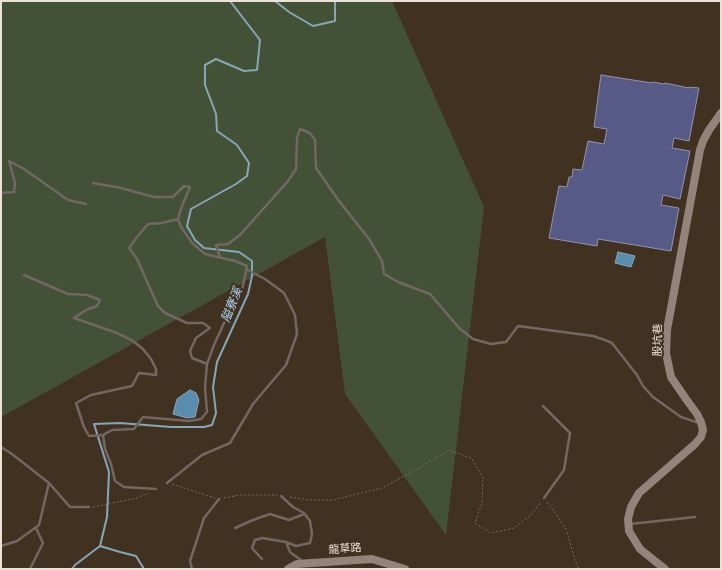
<!DOCTYPE html>
<meta charset="utf-8">
<style>
body{margin:0}
#map{position:relative;width:722px;height:570px;overflow:hidden;background:#413120;font-family:Montserrat,sans-serif}
canvas{display:block}
.frame{position:absolute;inset:0;border:2px solid #ece2d8;pointer-events:none}
</style>
<div id="map">
<canvas width="722" height="570"></canvas>
<div class="frame"></div>
</div>
<script>
const c = document.querySelector('canvas').getContext('2d');
c.lineJoin = 'round';
function paint(path, color) { c.fillStyle = color; c.fill(path, 'evenodd'); }
const poly = rows => new Path2D(rows.map(r => 'M' + r).join(''));
function trace(path, color, width, dash) { c.strokeStyle = color; c.lineWidth = width; c.lineCap = dash ? 'butt' : 'round'; c.setLineDash(dash || []); c.stroke(path); }
function drawText(font, color, halo, rows, align = 'center') {
  c.font = font + ' Montserrat,"Noto Sans TC",sans-serif'; c.lineWidth = 4; c.setLineDash([]); c.textBaseline = 'middle'; c.strokeStyle = halo; c.fillStyle = color; for (const [text, x, y, turn = 0] of rows) {
    c.save(); c.translate(x, y); c.rotate((+turn || 0) * Math.PI / 180); c.textAlign = isNaN(turn) ? turn : align; if (halo) c.strokeText(text, 0, 0); c.fillText(text, 0, 0); c.restore();
  }
}
paint(poly([
 [1,1,392,1,484,207,446,535,345,394,325,237,1,417]
]), '#435137');
const water = poly([
 [618,252,635,256,631,267,615,263,618,252],
 [190,390,196,393,199,400,195,417,187,418,173,414,177,399,190,390]
]);
paint(water, '#5a8cad');
trace(water, '#86a6ba', 1);
trace(poly([
 [275,1,289,12,313,26,335,21,335,1],
 [100,546,120,552,136,556,144,569],
 [72,569,75,565,100,546,107,517,109,472,94,424,120,423,171,427,204,427,212,425,216,413,213,387,217,362,248,294,252,276,252,261,239,252,204,248,195,240,187,226,191,209,236,184,247,176,249,163,237,145,217,131,216,114,205,85,205,65,216,59,244,71,257,70,260,40,230,1]
]), '#86a6ba', 2);
const building = poly([
 [601,75,652,83,653,82,664,84,665,83,689,88,689,87,699,88,689,141,674,138,672,148,690,151,680,199,663,195,661,205,679,208,671,251,598,239,597,246,549,238,559,186,567,187,569,177,572,177,573,169,582,170,588,141,604,144,607,129,594,127,601,75]
]);
paint(building, '#575987');
trace(building, '#9295ad', 1);
trace(poly([
 [172,484,215,498],
 [290,497,309,500,333,500,382,488,416,470,449,450,471,458,483,477,482,503,475,523,491,533,514,528,531,515,541,502],
 [224,498,240,495,277,495],
 [547,502,556,514,566,529,575,560,579,569],
 [93,507,137,498,148,493]
]), '#7a6c5d', 1, [2, 2]);
trace(poly([
 [93,183,121,188,154,197,173,197,184,186,190,187,182,206,178,219,181,227,192,243,205,254,235,261,247,266,242,290,235,307,224,323,214,345,207,364,205,387,207,412,201,419,189,421,143,417,134,429,112,430,103,435,105,449,111,464,115,481,124,487,156,489],
 [1,193,14,192,15,183,9,161,24,169,68,200,86,204],
 [178,219,162,223,148,224,137,237,129,248,137,259,158,306,165,313,187,323,203,323,210,328,196,338,190,351,192,358,207,364],
 [220,257,216,245,228,244,240,235,288,181,296,169,297,138,300,129,310,133,315,140,316,168,339,201,369,239,382,261,384,274,398,282,430,294,460,329,473,339,491,344,506,342,518,326,593,336,605,340,612,343,637,375,643,386,653,397,681,417,699,423],
 [24,275,68,294,87,295,100,300,97,306,86,310,74,318,117,333,133,341,143,349,151,359,156,369,156,375,139,373,132,386,91,395,76,403,84,427,89,436,103,435],
 [543,406,570,433,564,470,544,498],
 [1,447,12,454,49,483],
 [167,483,202,455,230,443,253,404,286,365,297,334,295,315,284,293,265,279,246,269],
 [281,496,293,507,304,513,310,521,312,534,310,543,296,546,286,542,290,552,302,561],
 [630,524,695,517],
 [235,528,253,520,270,514,289,520,304,514],
 [1,546,17,541,39,525,49,483,70,507,89,507],
 [262,559,252,548,255,540,262,538,286,542],
 [30,569,43,543,36,528],
 [192,569,190,561,204,518,219,499]
]), '#726762', 2.5);
trace(poly([
 [288,569,297,564,372,559,405,569],
 [665,569,640,549,629,531,628,519,631,507,639,493,695,444,701,437,703,430,701,422,697,414,686,399,671,377,666,353,667,330,700,150,703,141,709,130,721,113]
]), '#94837b', 8);
drawText('11px', '#ece2d8', '#413120', [
 ["股坑巷",658,340,-89],
 ["龍草路",345,549,-4]
]);
drawText('italic 12px', '#aed9f8', '#413120', [
 ["隘寮溪",232,305,-68]
]);
</script>
